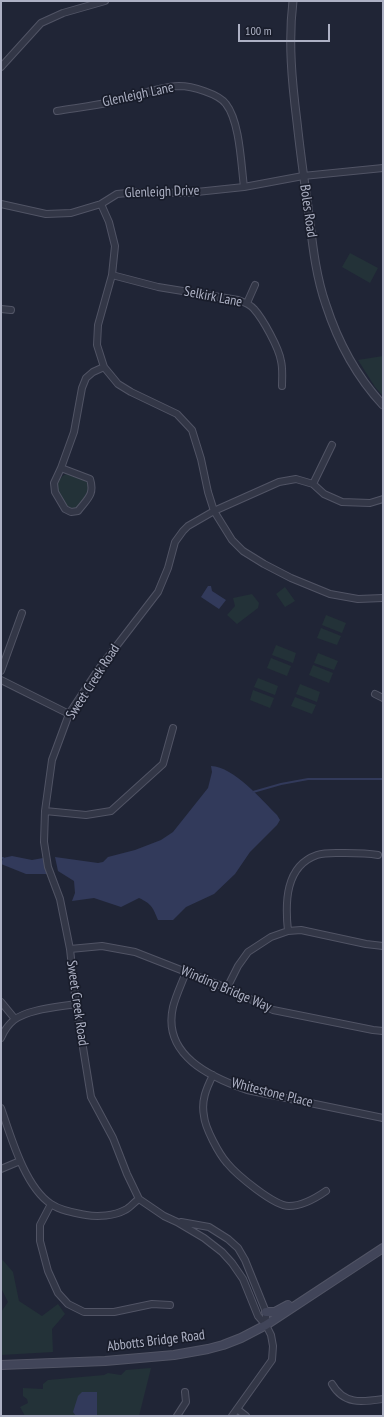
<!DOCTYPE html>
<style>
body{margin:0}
#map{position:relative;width:384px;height:1417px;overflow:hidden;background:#202536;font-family:"PT Sans Narrow",sans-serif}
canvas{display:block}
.frame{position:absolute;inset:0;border:2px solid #adb1c4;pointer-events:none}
.scale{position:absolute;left:238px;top:24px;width:92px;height:18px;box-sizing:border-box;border:2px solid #adb1c4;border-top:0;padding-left:5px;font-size:12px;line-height:14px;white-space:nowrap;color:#adb1c4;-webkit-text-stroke:3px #191d2b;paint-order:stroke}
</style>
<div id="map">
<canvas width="384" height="1417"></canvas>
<div class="frame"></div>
<div class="scale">100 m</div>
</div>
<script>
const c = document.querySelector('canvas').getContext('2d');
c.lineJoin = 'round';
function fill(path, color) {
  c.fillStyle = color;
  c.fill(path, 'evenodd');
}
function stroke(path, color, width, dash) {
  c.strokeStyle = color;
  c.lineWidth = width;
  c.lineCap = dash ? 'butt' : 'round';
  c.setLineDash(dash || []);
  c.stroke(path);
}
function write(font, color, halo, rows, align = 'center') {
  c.font = font + ' "PT Sans Narrow",sans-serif';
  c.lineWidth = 3.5;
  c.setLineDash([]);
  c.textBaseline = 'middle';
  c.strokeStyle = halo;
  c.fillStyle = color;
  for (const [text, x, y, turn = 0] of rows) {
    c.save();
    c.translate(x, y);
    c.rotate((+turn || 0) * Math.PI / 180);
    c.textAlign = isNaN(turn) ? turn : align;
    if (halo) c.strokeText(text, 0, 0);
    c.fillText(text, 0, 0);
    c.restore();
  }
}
fill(new Path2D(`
 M350,253L378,268L370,283L342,267Z
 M383,356V396L375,387L358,360Z
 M66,474L85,480L90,487C88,492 85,496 82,501C80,503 78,506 76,508C65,513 47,483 66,474Z
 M285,587L295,601L285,607L276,594Z
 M252,594L259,603L258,608L237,624L227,615L235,606L233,598Z
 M326,615L346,623L342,633L322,625Z
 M321,628L341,636L337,645L317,638Z
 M276,645L296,653L293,663L272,655Z
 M318,653L338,661L334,670L314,663Z
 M271,658L291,666L287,676L267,668Z
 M313,665L333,673L329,683L309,675Z
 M258,678L278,686L275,695L254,687Z
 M300,684L320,692L317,702L296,694Z
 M253,690L274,698L270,708L250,700Z
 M295,697L316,705L312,714L291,706Z
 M1,1258L13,1272L19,1301L42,1316L58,1304L65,1314L52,1329L53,1352L1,1355V1312L8,1302L1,1288Z
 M151,1368L139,1416H25L20,1407L28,1403L27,1399L23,1396V1388L43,1389V1384L48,1380L104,1375L108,1373L121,1375L126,1370Z`), '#233238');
fill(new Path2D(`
 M208,586H211L212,591L226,600L219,609L201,597Z
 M211,766C234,767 262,800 277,815L280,820L277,825L250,852L235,874L214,894L186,907L173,920H158C153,908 152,904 139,898L121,907L94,898L72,901L75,893L74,881L58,871L55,857L98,863L103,862L108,857L135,850L161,840L173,832L208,788L212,772Z
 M12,856L32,860L43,858L47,874H26L1,864L3,858Z
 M82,1392H97V1416H76L73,1412L78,1396Z`), '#323a5b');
stroke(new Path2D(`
 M253,792L281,784L308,779H383
 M1,858H3`), '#323a5b', 2);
const minor = new Path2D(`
 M1,67L41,23L63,13L105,1
 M57,111C75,108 93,106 111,102C133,97 156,87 179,86C192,86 219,94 226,104C240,122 241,164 244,187
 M1,204L46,214L71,213L101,204L117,194L138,192L187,193L244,187L303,176L383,168
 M101,204L109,222L115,246L112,275L98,325L97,345L104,367L118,384L131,392L177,414L192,430L201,459L208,492L214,511L232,540L243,551L264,564L291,578L330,594L358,599L383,598
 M112,275L158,287L238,300C244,302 250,304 254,309C263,319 279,348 281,361C283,369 282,378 282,386
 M247,303L255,285
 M1,309L11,310
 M61,468L90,479C95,495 87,499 78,511L71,512L65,509L55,492L54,483Z
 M61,468L74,432L82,388L86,378L93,372L104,367
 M313,484L332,445
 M1,671L22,613
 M1,680L69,714
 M375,694L383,698
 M45,811L86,815L111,811L163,764L173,728
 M288,931C285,903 285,866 317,855C326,852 336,853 345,853C356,853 367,853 378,855
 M70,949L102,946L135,952L227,988L273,1010L373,1030L383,1031
 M186,972C182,983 176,995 173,1007C162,1055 210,1077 247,1090L383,1118
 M227,988L238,966L248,952L271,937L288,931L301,930L366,944L383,946
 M1,1002L15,1019
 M1,1038C4,1031 9,1024 14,1020C28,1009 59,1007 76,1004
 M213,1075C206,1089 201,1101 204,1116C205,1128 219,1154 227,1163C237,1175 274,1206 289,1206C302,1206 316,1198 326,1191
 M1,1108C11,1137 25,1187 51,1204C61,1211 75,1213 86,1215C98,1217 114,1216 125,1210C130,1208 134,1202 139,1199
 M1,1169L20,1161
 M51,1204L40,1225V1241L48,1271L58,1293L68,1304L84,1312H114L152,1304L170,1305
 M181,1222L209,1227L228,1239L238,1248L245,1260L266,1312V1325
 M332,1384C344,1405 362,1402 383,1399
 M237,1409L246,1416
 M177,1416L186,1402L185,1392
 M232,1416L272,1360L273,1346L271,1335L266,1325L258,1316L243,1279L232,1263L222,1252L204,1238L177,1222L164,1216L139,1199L127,1174L113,1138L91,1097L76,1004L70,949L60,899L48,867L44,842L45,811L52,760L69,714L98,670L158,592L168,568L175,542L183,531L188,526L214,511L279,482L296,479L313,484L324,494L342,502L370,503L383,499`);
const tertiary = new Path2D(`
 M293,1C288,42 292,82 297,122C300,150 304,179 308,207C312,239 315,274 326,305C338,342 357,377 383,405`);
const secondary = new Path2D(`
 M266,1312H275L288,1305
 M1,1365L105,1361L174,1355L208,1349L223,1345L241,1338L266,1325L383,1248`);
stroke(minor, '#515465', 8);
stroke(tertiary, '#515465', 9);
stroke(secondary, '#515465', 10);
stroke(minor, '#333747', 6);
stroke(tertiary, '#333747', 7);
stroke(secondary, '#414559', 8);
write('14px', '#adb1c4', '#191d2b', [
 ["Glenleigh Lane",138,95,-12],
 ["Glenleigh Drive",162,192,-2],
 ["Boles Road",308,211,82],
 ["Selkirk Lane",213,297,11],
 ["Sweet Creek Road",93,682,-57],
 ["Winding Bridge Way",226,989,23],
 ["Sweet Creek Road",77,1003,82],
 ["Whitestone Place",272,1093,14],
 ["Abbotts Bridge Road",156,1341,-7]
]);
</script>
